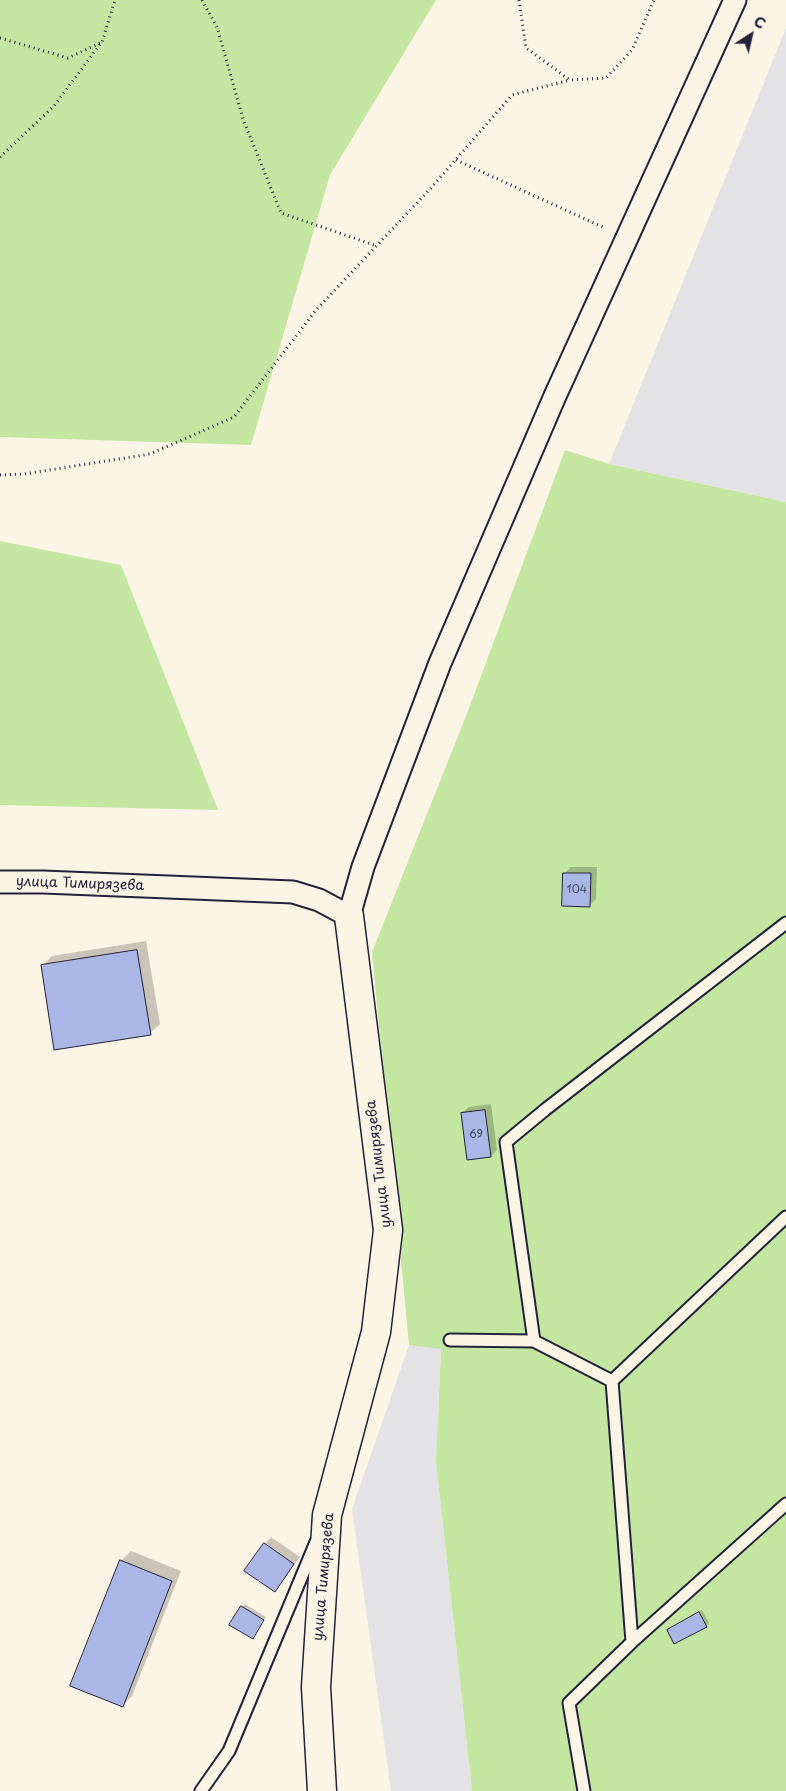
<!DOCTYPE html>
<meta charset="utf-8">
<style>
body{margin:0}
#map{position:relative;width:786px;height:1791px;overflow:hidden;background:#fcf5e5;font-family:"Playpen Sans",sans-serif}
canvas{display:block}
.north{position:absolute;left:726px;top:10px;width:50px;height:50px;-webkit-text-stroke:4px #fcf5e5;paint-order:stroke;rotate:35deg;font-size:14px;font-weight:700;line-height:20px;text-align:center;color:#22223b}
.north::after{content:'';display:block;margin:auto;width:18px;height:22px;background:#22223b;clip-path:polygon(50% 0,100% 100%,50% 72%,0 100%)}
</style>
<div id="map">
<canvas width="786" height="1791"></canvas>
<div class="north">С</div>
</div>
<script>
const c = document.querySelector('canvas').getContext('2d');
c.lineJoin = 'round';
function fill(path, color) {
  c.fillStyle = color;
  c.fill(path, 'evenodd');
}
function stroke(path, color, width, dash) {
  c.strokeStyle = color;
  c.lineWidth = width;
  c.lineCap = dash ? 'butt' : 'round';
  c.setLineDash(dash || []);
  c.stroke(path);
}
function write(font, color, halo, rows, align = 'center') {
  c.font = font + ' "Playpen Sans",sans-serif';
  c.lineWidth = 4;
  c.setLineDash([]);
  c.textBaseline = 'middle';
  c.strokeStyle = halo;
  c.fillStyle = color;
  for (const [text, x, y, turn = 0] of rows) {
    c.save();
    c.translate(x, y);
    c.rotate((+turn || 0) * Math.PI / 180);
    c.textAlign = isNaN(turn) ? turn : align;
    if (halo) c.strokeText(text, 0, 0);
    c.fillText(text, 0, 0);
    c.restore();
  }
}
fill(new Path2D(`
 M786,28V502L609,464Z
 M409,1345L441,1348L436,1461L472,1791H391L352,1509Z`), '#e3e2e5');
fill(new Path2D(`
 M0,0H436L330,175L251,445L0,437Z
 M565,450L609,464L786,502V1791H472L436,1461L441,1349L409,1345L372,952L468,711Z
 M0,541L121,565L218,810L0,805Z`), '#c3e7a1');
fill(new Path2D(`
 M571,867H597L596,899L590,905L564,874Z
 M146,941L160,1024L150,1033L42,966L52,956Z
 M491,1104L497,1150L491,1156L462,1113L469,1107Z
 M271,1537L300,1557L274,1590L265,1544Z
 M131,1551L181,1571L132,1696L122,1706L121,1561Z
 M245,1604L266,1617L253,1638L242,1607Z
 M702,1610L709,1623L706,1626L668,1630Z`), '#0003');
const building = new Path2D(`
 M563,873H591L590,907L562,906Z
 M137,950L151,1035L54,1050L41,965Z
 M485,1110L491,1157L467,1160L461,1113Z
 M264,1543L294,1564L275,1592L244,1571Z
 M120,1560L172,1581L123,1707L70,1686Z
 M241,1606L264,1620L253,1639L229,1625Z
 M699,1612L707,1627L674,1644L667,1630Z`);
fill(building, '#aab6e6');
stroke(building, '#22223b', 1);
const service = new Path2D(`
 M450,1340L534,1341
 M612,1381L534,1341L506,1142L546,1109L786,923
 M632,1642L612,1381L786,1217
 M201,1791L229,1751L316,1542
 M584,1791L569,1703L632,1642L786,1504`);
const minor = new Path2D(`
 M0,882H43L293,892L319,900L349,916L363,867L440,663L555,396L735,0`);
const tertiary = new Path2D(`
 M322,1791L316,1687L327,1515L376,1332L388,1230L349,916`);
stroke(service, '#22223b', 15);
stroke(minor, '#22223b', 25);
stroke(tertiary, '#22223b', 31);
stroke(new Path2D(`
 M202,0L217,27L243,119L281,213L377,246
 M519,0L526,48L570,80L606,78L632,50L654,0
 M0,38L68,58L102,42
 M0,157L54,106L102,42L115,0
 M456,160L605,228
 M0,475L24,474L150,454L234,417L316,310L431,188L512,95L570,80`), '#22223b', 3, [1, 4]);
stroke(service, '#fcf5e5', 11);
stroke(minor, '#fcf5e5', 21);
stroke(tertiary, '#fcf5e5', 28);
write('11px', '#444766', null, [
 ["104",577,890],
 ["69",476,1135]
]);
write('14px', '#22223b', '#fcf5e5', [
 ["улица Тимирязева",80,884,2],
 ["улица Тимирязева",379,1164,-97],
 ["улица Тимирязева",324,1577,-85]
]);
</script>
